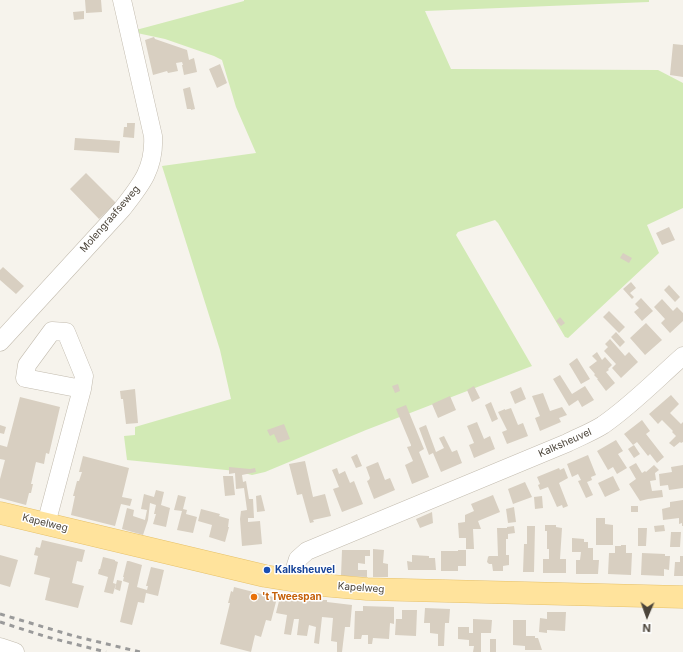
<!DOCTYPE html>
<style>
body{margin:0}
#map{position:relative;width:683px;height:652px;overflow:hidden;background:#f6f3ec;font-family:Inter,sans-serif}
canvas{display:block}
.north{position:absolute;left:627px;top:596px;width:40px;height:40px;-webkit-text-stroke:3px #fff;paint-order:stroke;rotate:182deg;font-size:11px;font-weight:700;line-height:16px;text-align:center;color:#4b4439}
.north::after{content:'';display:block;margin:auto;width:14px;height:18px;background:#4b4439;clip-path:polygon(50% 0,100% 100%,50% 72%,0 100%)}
</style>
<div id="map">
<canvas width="683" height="652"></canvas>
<div class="north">N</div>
</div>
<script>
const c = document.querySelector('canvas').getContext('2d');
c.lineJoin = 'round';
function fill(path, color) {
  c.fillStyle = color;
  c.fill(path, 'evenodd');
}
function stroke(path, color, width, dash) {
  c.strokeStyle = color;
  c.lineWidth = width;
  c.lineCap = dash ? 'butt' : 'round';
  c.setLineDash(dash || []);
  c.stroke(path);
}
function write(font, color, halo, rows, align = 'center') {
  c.font = font + ' Inter,sans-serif';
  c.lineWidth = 3;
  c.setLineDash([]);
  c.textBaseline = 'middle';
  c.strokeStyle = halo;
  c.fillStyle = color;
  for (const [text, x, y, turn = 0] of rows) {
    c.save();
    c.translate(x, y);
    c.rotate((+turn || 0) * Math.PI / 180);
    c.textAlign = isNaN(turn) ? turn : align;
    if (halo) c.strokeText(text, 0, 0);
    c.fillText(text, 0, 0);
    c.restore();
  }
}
fill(new Path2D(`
 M244,0H649V2L425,11L451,69L658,70L683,83V208L647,225L659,253L568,338L565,337L498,223L495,220L458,232L456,235L532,366L366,430L265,472L252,475L236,471L127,460L124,436L135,435V427L231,399L220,350L162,166L256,153L236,107L222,60L214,56L165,39L137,33L136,30L244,1Z`), '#d2eab5');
fill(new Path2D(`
 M85,0H101L102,12L86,13Z
 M84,11V19L74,20L73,12Z
 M154,37L155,39L187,50L189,60L194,58L197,72L184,75L182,65H183L182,62L176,63L178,71L168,73L167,71L153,75L145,40Z
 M673,44L683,45V77L670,75Z
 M220,64L227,83L217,88L209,69Z
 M190,87L195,109L191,110V109H187L183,89Z
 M127,123H135L134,138L123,137L124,127H127Z
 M75,138L120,141L119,153L74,150Z
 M86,173L116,203L99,219L70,189Z
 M669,227L675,240L662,245L656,233Z
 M623,253L632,258L629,263L620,258Z
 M3,267L24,286L16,294L0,280V270Z
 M631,282L636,288L630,293L634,297L632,299L623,289Z
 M669,285L680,297L675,302L664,290Z
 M641,298L653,311L642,321L634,312L639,308L635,304Z
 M662,299L673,311L677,307L683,313V321L670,333L661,323L665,319L654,307Z
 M609,311L625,327L619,333L603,317Z
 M560,317L565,323L561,326L556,321Z
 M646,323L662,340L645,355L630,338Z
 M616,332L625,342L620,347L611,337Z
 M610,339L625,356L629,352L638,362L621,378L612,368L616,364L604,351L608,347L605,344Z
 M597,352L602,360L605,357L612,365L608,369L609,370L606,372L615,383L606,391L597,379H598L594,375L595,374L589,367L597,361L592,356Z
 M577,358L590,379L581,384L569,364Z
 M560,375L572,394L585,386L594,400L582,407L578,400L569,406L553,379Z
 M398,384L400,391L395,393L392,386Z
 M474,386L480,398L472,402L467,390Z
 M521,387L526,399L515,404L510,392Z
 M135,389L138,423L126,424L123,399H121L120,391Z
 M543,393L550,411L562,407L567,415L559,418L561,422L540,431L535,418L540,416L532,396Z
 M671,395L679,404L670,413L681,424L683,422V442L681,443L680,442L674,447L669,443L676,436L672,432L673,431L662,420L658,424L649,414Z
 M450,396L456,410L438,418L432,404Z
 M20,397L60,407L49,454L46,453L44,464L36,462L31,484H33L31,493H29L26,505L0,498V479L5,460L0,459V445L7,447Z
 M491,402L498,419L492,422L485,405Z
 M406,405L424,449L419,452L429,477L412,484L405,465L413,461L407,447L411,446V445L396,409Z
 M511,408L518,425L523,423L528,436L507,444L502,432L507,430L498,412L505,409V410Z
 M642,420L650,431L646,434L664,457L657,463L650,454L648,456L637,442L633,445L624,434Z
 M477,422L484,439L490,436L495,449L474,458L469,445L474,443L467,426Z
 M284,424L290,439L278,443L274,434L270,436L267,430Z
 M0,425L6,427L4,434L0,433Z
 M426,425L436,452L444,448L439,438L444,436L452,452L457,450L462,463L441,472L433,453L429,455L419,428Z
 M616,440L623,451L618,454L627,468L617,474L613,467L608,470L597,451Z
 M634,445L640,454L634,458L628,449Z
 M357,454L362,466L356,468L351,457Z
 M588,455L596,475L591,477L592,480L587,482L593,495L586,498L578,481L581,480L578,474L572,477L567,464Z
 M83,456L129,468L122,497L132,499L130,506L121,504L115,526L71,515L75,496H73L77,481H79L82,472H79Z
 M305,461L313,497L325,494L331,516L313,520L314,522L310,523L302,494L297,495L289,464Z
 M378,462L385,480L390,478L395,490L374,499L367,481L369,480L370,478L366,467Z
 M636,463L642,473L645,471L646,472L654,465L659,470L655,473L656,480L650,481L652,491L662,490L663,497L648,499L640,501L629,484L636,479L629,467Z
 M683,465V488L669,490L668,485L660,486L659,474L672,472L671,467Z
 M229,467L250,469L255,468L256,472L242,475L243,482L246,481L249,499H253L254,518H248V522L260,521L262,544L242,546L240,519L241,511L247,510L244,488L236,489L235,473L229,474Z
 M337,468L339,474L345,471L350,483L354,481L363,504L342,512L333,489L339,487L332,470Z
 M559,468L560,470L564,468L568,478L559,483L568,506L563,508L562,505L557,507L548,487L540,490L538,485L540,484L537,477Z
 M223,476H233L235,495L225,496Z
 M613,476L620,490L605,497L598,483Z
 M525,482L532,497L513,504L508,489Z
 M156,490L164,492L161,505L170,508L166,527L153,524L156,514H154L156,505L150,503L148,520L143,535L122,529L127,508L134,510L133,516L145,520L147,510L141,509L144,494L154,497Z
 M178,495L186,497L183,509L187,510L186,514L197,517L193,533L177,530L182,511L174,510Z
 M261,495L265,511L257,512L256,496Z
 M493,495L500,512L478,521L481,529H473L474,549H466V538H459L458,523L465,522V515L474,511L471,504Z
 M542,496L543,508L535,509L534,497Z
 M683,500V526H682V523L679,524V518L663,520L662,509L670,507V502Z
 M631,506H638V512H631Z
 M514,507L516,522L508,523L506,509Z
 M201,509L220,514L219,516L229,519L228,527H229L225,542L209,537L212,525L198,521Z
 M432,512L433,523L420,528L416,519Z
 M596,518H605V524L613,525V545H596Z
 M545,525H556V527L562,528L560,559H566V573H543V559H549V549H547V531H545Z
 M664,525L665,531L655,532L654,526Z
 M514,526L515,533L508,534V539H506V555H509V565L503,566V571H493L492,564H489L487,562L488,557L489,556H498L497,528H507V527Z
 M527,526H535L534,572H523L524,544H527Z
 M638,528H647L646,546H638Z
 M671,532H681L680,547H670Z
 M572,538L584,539V542H588V548H593V560H599L598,574H576V560H580L581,552H572Z
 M42,540L85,550L82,562L77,561L72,583L84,586L78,608L45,600L50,578L34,574L38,556L34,555L36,547L40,548Z
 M621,545H626V553H632L631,575L608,574L609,553H615V546H621Z
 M373,549L384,550L383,563L388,564V577H373Z
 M342,550H370V556H365V564L358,563V570H367V577L341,576Z
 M458,550H466V566H458V571H441V551H458Z
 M642,553L665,554V556H670L669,570L664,569V576L641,575Z
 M0,555L18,560L10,587L0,584Z
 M412,555L429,556V558H435L436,570H408L407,561L412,562Z
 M680,556H683V576H674L675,562H680Z
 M103,557L115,560V561L118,562L113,583L116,584L113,594L104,592L108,577L98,574L99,569H100Z
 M127,561H129L142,565L137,587L147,590L148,586H146L151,567L164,570L158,596L146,593L144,603L138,602L132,625L120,622L129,583L123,581L124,577H123Z
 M117,580L122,581L120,591L115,589Z
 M234,587L277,598L271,621L266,620L261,637L255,635L251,652L220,644L230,603H228L231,591L233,592Z
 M280,597L322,601L323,600H327V602L352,605L350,627H345L342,652H337V642L331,641L333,618L322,617L319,644L314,643L316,627L309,625L307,636L297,635L299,619H294L291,635L284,634L287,615L276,613Z
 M363,606L394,607V624L390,623L389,639L373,638L372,644H368V635H362L361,639H354L355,611H363Z
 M425,608L450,609L449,623H445L444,646H438V634L430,633V623H424Z
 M402,610H417L416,636L395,635L396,619H402Z
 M547,612H566L565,631L547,630V633L539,632L540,618L547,619Z
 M473,619L492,620L491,633H481V652H473L474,646H469V640L458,639V627H469V633H473Z
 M513,620H526V636H535V638H538L542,650H525V646L513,645Z
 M490,639H496V652H490Z`), '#d8cfc1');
const minor = new Path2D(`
 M0,342L122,209C141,185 155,168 153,136L122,0
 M46,524L82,389L25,378L27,365L52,331L66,332L84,376L82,389
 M291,581L298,559L307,551L567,443C579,437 592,432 603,425C632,405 657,379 683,356
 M0,647L15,652`);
const major = new Path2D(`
 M0,513L265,576L321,585L367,589L683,597`);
stroke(minor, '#c2bbae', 19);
stroke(major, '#e6c16a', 23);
stroke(minor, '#fff', 18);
stroke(major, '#ffe39c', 22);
stroke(new Path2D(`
 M0,614L74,636L140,652
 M0,622L47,637L106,652`), '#9a9a9a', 3, [5, 5]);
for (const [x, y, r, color] of [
 [267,570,4,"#1a4fb4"],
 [254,597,4,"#e8710a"]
]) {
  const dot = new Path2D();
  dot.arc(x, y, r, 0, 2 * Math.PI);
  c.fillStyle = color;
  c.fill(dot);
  stroke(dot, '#fff', 1.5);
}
write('10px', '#4b4439', '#fff', [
 ["Molengraafseweg",110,219,-49],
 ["Kalksheuvel",565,443,-24],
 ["Kapelweg",45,523,14],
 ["Kapelweg",361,588,4]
]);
write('bold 10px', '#164399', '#fff', [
 ["Kalksheuvel",275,570]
], 'left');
write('bold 10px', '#c56008', '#fff', [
 ["'t Tweespan",262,597]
], 'left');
</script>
